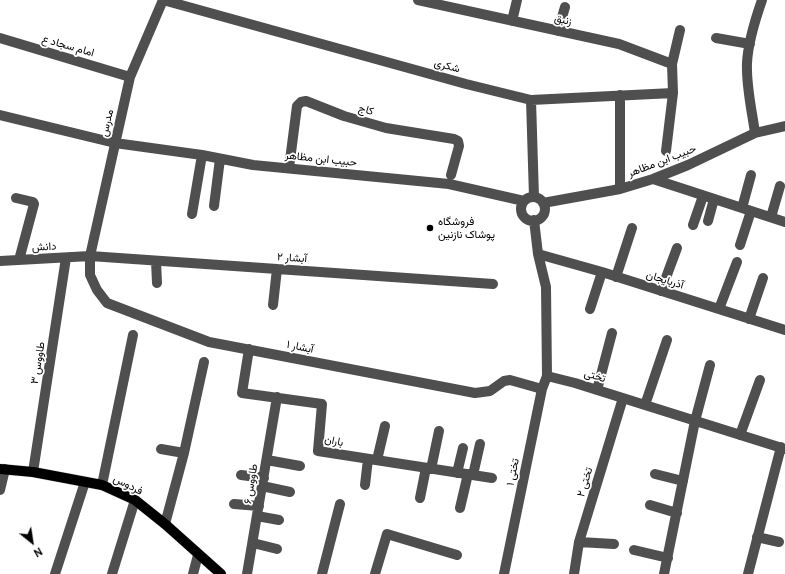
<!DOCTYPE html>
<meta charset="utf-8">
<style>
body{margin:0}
#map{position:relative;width:785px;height:574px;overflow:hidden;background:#fff;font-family:Cabin,sans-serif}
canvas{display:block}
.north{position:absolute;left:12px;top:522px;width:40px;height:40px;-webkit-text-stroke:3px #fff;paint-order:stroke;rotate:150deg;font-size:11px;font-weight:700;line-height:16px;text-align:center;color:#000}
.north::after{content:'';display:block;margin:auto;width:14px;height:18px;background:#000;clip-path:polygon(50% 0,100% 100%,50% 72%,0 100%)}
</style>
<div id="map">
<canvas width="785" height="574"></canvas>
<div class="north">N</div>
</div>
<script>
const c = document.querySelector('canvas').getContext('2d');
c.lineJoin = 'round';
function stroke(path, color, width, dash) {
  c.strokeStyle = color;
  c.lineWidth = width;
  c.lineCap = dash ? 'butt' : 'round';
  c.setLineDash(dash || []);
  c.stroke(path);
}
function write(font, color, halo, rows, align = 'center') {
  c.font = font + ' Cabin,Vazirmatn,sans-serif';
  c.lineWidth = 3.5;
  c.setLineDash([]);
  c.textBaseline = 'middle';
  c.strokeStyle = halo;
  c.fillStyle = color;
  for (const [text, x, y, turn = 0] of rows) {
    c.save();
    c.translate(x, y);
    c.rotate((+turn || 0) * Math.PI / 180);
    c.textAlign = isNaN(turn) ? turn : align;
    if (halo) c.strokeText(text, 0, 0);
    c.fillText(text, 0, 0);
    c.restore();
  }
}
const major = new Path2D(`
 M0,469L33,472L102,485L135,500L165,524L221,574`);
stroke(major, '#dbdbdb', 11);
stroke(new Path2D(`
 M163,0L130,77L90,256V275L97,290L107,303L209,342L475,393L490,391L504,381L510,380L542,389
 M163,0L466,84L531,100L673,93L666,151
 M418,0L619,44L672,64L673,93
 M512,21L517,0
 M558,31L565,7
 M0,38L130,77
 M716,38L750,44
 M672,64L680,30
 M531,100L534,197
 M0,115L115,143L202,155L253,165L449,184L524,201
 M755,133C752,111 746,86 747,63C748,42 755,20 762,0
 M289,168L297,106L301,102L306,101L344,116L386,128L454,139L458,141L459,146L451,175
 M653,179L785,222
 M620,189V95
 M521 209a12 12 0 1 1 24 0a12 12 0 1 1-24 0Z
 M16,198L33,202L34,204L19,260
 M543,203L620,189L653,179L688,165L755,133L785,126
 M214,206L220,159
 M742,208L751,175
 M192,214L202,155
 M771,217L780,186
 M708,221L714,199
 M693,225L703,196
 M740,245L751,211
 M538,254L602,272L785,330
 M0,261L90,256L493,284
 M156,261L157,283
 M616,277L632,228
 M661,291L677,248
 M273,305L277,269
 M590,309L602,272
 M719,309L737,262
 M749,319L763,278
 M249,349L242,393L322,404L318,451L492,478
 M547,376L575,383L785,449
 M597,390L612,333
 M645,405L667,340
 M740,435L760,380
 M161,449L184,453
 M267,460L300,466
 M377,460L385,426
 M431,469L439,431
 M33,472L66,258
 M457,473L463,448
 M655,474L683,481
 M241,475L264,478
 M473,475L480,444
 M102,485L133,335
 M365,485L368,459
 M262,486L290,492
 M0,490L5,469
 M420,498L426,468
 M234,504L259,506
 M650,505L677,513
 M460,508L468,474
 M257,516L279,520
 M165,524L184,453L204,362
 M757,537L779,542
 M579,542L614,544
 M253,543L277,549
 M634,550L668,558
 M55,574L85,482
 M112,574L135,500
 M193,574L198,555
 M247,574L277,397
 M322,574L340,504
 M375,574L387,534L457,555
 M504,574L542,389L547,376L546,287L538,254L534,220
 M574,574L579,542L623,398
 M664,574L695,421L710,365
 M748,574L781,447`), '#4f4f4f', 10);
stroke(major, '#000', 10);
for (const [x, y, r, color] of [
 [430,228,4,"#000"]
]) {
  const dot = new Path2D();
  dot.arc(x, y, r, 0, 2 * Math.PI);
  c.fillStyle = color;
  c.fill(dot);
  stroke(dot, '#fff', 1.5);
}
write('11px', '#000', '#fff', [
 ["زنبق",563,20,12],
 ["امام سجاد ع",68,46,16],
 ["شکری",447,66,15],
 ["کاج",366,110,16],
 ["مدرس",107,123,-77],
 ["حبیب ابن مظاهر",321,159,6],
 ["حبیب ابن مظاهر",662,161,-21],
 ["دانش",44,247,-3],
 ["آبشار ۲",292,258,4],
 ["آذربایجان",665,280,17],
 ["آبشار ۱",300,347,11],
 ["طاووس ۳",38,363,-81],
 ["تختی",595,376,17],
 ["باران",334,441,11],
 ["تختی ۱",513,472,-79],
 ["تختی ۲",585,482,-73],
 ["طاووس ۶",251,484,-81],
 ["فردوس",128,485,27]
]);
write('11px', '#000', '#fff', [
 ["فروشگاه",438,222],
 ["پوشاک نازنین",438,235]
], 'left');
</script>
